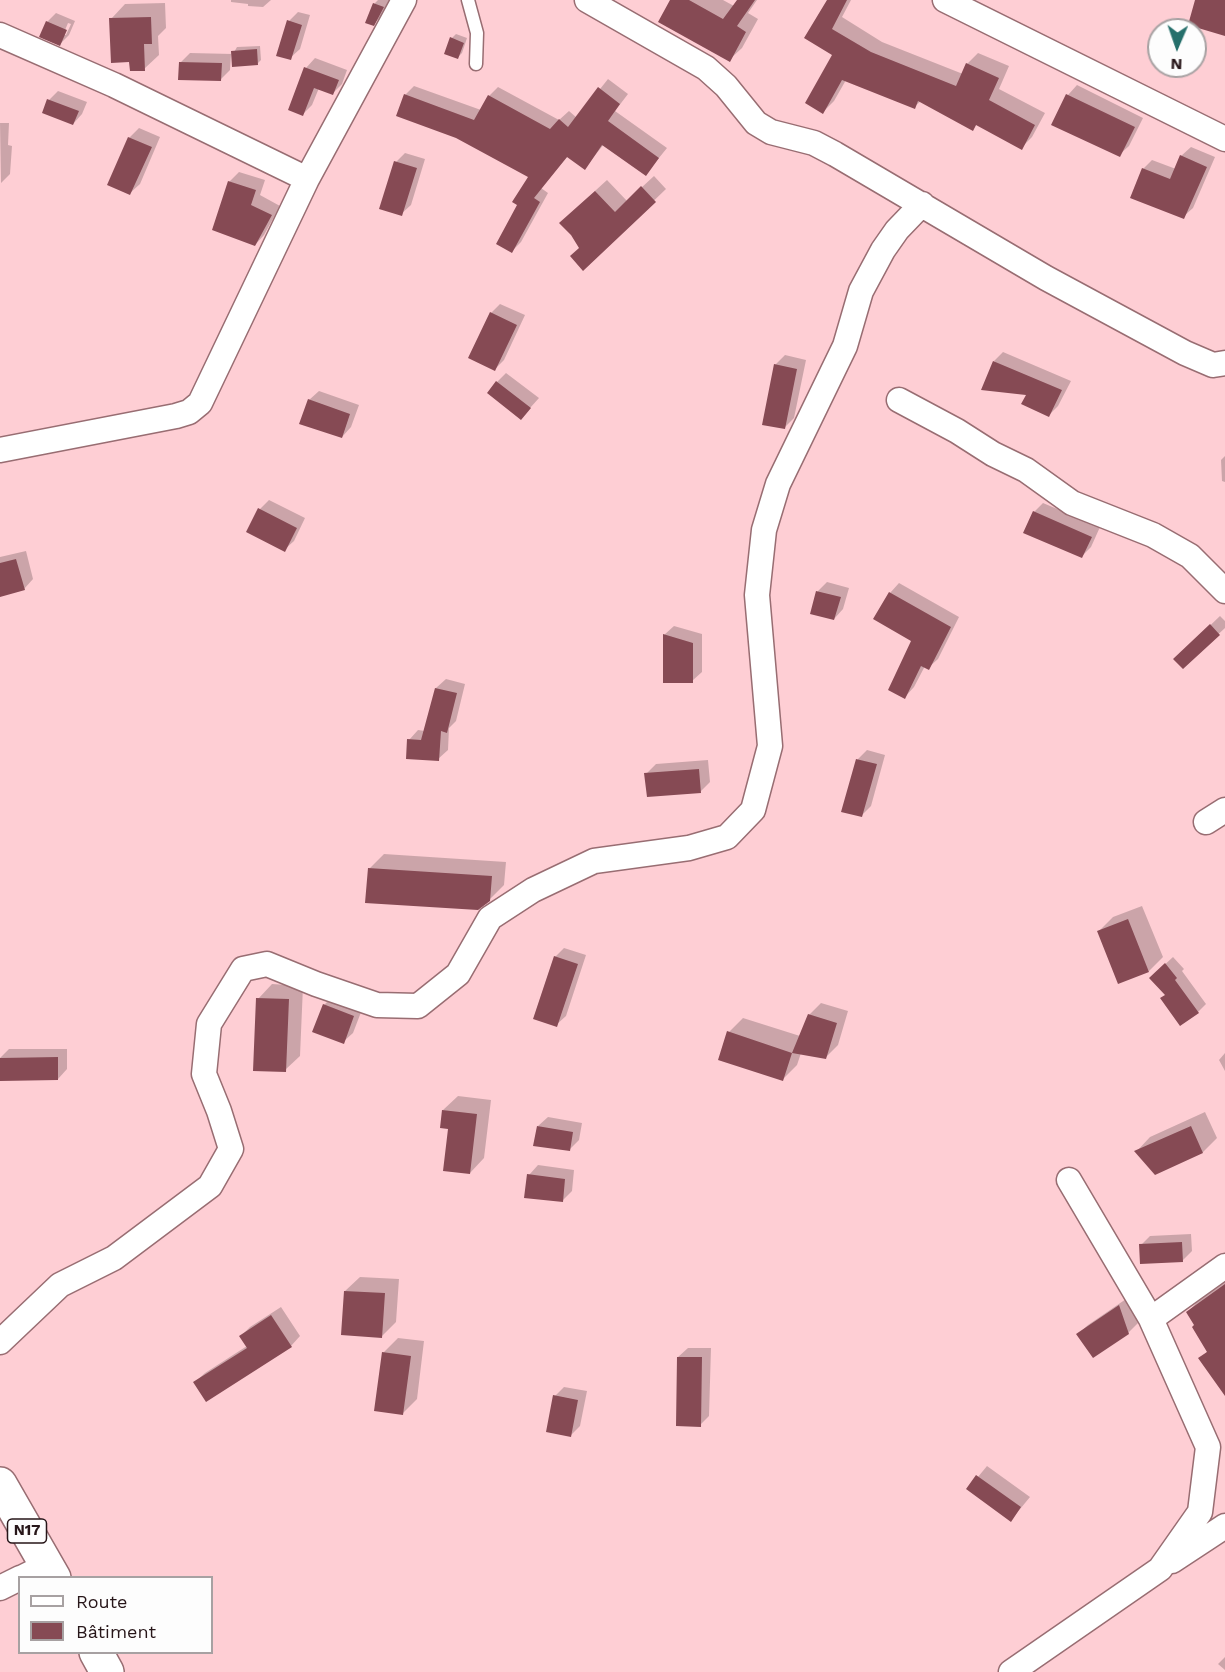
<!DOCTYPE html>
<meta charset="utf-8">
<style>
body{margin:0}
#map{position:relative;width:1225px;height:1672px;overflow:hidden;background:#feced4;font-family:"Work Sans",sans-serif}
canvas{display:block}
.legend{position:absolute;left:18px;top:1576px;width:195px;height:78px;box-sizing:border-box;background:#fdfdfd;border:2px solid #a7a1a2;margin:0;padding:8px 10px;list-style:none;font-size:18px;color:#271619}
.legend li{display:flex;align-items:center;gap:12px;height:30px}
.legend b{width:30px;border:2px solid #a7a1a2}
.north{position:absolute;left:1147px;top:18px;width:60px;height:60px;box-sizing:border-box;background:#fdfdfd;border:2px solid #a7a1a2;border-radius:50%;rotate:182deg;font-size:16px;font-weight:700;line-height:24px;text-align:center;color:#271619}
.north::after{content:'';display:block;margin:auto;width:21px;height:27px;background:#26706c;clip-path:polygon(50% 0,100% 100%,50% 72%,0 100%)}
</style>
<div id="map">
<canvas width="1225" height="1672"></canvas>
<ul class="legend">
<li><b style="height:8px;background:#fff"></b>Route</li>
<li><b style="height:16px;background:#864a54"></b>Bâtiment</li>
</ul>
<div class="north">N</div>
</div>
<script>
const c = document.querySelector('canvas').getContext('2d');
c.lineJoin = 'round';
function fill(path, color) {
  c.fillStyle = color;
  c.fill(path, 'evenodd');
}
function stroke(path, color, width, dash) {
  c.strokeStyle = color;
  c.lineWidth = width;
  c.lineCap = dash ? 'butt' : 'round';
  c.setLineDash(dash || []);
  c.stroke(path);
}
function write(font, color, halo, rows, align = 'center') {
  c.font = font + ' "Work Sans",sans-serif';
  c.lineWidth = 6;
  c.setLineDash([]);
  c.textBaseline = 'middle';
  c.strokeStyle = halo;
  c.fillStyle = color;
  for (const [text, x, y, turn = 0] of rows) {
    c.save();
    c.translate(x, y);
    c.rotate((+turn || 0) * Math.PI / 180);
    c.textAlign = isNaN(turn) ? turn : align;
    if (halo) c.strokeText(text, 0, 0);
    c.fillText(text, 0, 0);
    c.restore();
  }
}
fill(new Path2D(`
 M231,0H271L263,7L248,6V4L231,2Z
 M378,0H391L383,15L373,24L367,22L375,3Z
 M672,0H723L734,6L738,0H757L748,13L758,19L742,48L729,60Z
 M829,0H851L842,17L882,42L963,74L967,64L978,53L1009,66L999,89L1045,113L1032,137L1021,148L977,124L973,129L921,101L914,107L846,80L834,101L823,112L834,55Z
 M165,3L166,28L158,36L159,55L144,69L131,61L111,19L125,4Z
 M298,12L310,15L300,49L290,58L289,21Z
 M56,13L75,21L69,35L60,44L47,22ZM68,23L71,24L66,35H63Z
 M456,34L467,38L462,53L458,57L452,38Z
 M260,46L261,60L257,64L231,54L230,70L221,79L180,63L190,53L233,54L237,47Z
 M315,58L347,70L342,84L333,93L319,88L312,105L303,114L290,109L306,68Z
 M608,79L628,94L615,111L667,148L646,174L604,144L585,168L568,156L541,188L548,193L521,242L512,251L519,204L530,176L405,95L414,86L481,110L489,96L498,87L559,120L569,111L577,118Z
 M1077,85L1143,118L1129,146L1119,155L1053,124L1068,95Z
 M58,91L87,102L82,114L73,124L49,100Z
 M0,123H9L8,145L12,146L10,174L1,183Z
 M139,128L160,137L140,184L130,193L129,138Z
 M1191,147L1215,157L1193,208L1183,217L1143,169L1152,160L1176,169L1181,156Z
 M405,153L425,159L411,205L401,214L396,162Z
 M239,172L265,180L260,195L280,206L264,235L255,245L229,182Z
 M654,176L666,189L583,269L573,211L607,180L627,201Z
 M500,304L525,315L504,360L495,369L491,313Z
 M1003,352L1071,381L1058,406L1049,415L994,361Z
 M785,355L806,360L794,418L784,428L775,365Z
 M506,373L539,398L521,418L497,382Z
 M319,391L359,405L351,427L342,437L309,400Z
 M1225,456V482L1222,481L1221,460Z
 M269,500L305,518L294,541L284,550L260,509Z
 M1043,503L1100,527L1091,547L1082,556L1034,512Z
 M26,551L33,579L24,589L0,595V557Z
 M827,582L849,588L843,609L834,619L812,613L818,591Z
 M899,583L959,617L938,659L928,668L925,666L914,687L905,697L913,640L890,593Z
 M1220,616L1225,621V628L1183,667L1175,659Z
 M674,626L702,634V672L692,681L664,635Z
 M446,679L465,684L456,721L449,728L448,750L438,759L409,740L418,730L425,731L436,688Z
 M867,750L885,755L871,806L861,816L843,811L858,759Z
 M708,760L710,782L700,792L646,774L656,764Z
 M384,854L506,862L504,885L489,900L369,869Z
 M1142,906L1163,957L1149,971L1099,931L1113,917Z
 M564,948L586,955L566,1016L556,1025L555,957Z
 M1173,957L1184,969L1182,971L1206,1004L1198,1012L1166,994L1159,970Z
 M272,984L303,986L300,1056L285,1070L258,999Z
 M333,996L363,1007L353,1033L343,1042L324,1005Z
 M821,1003L848,1011L838,1045L825,1058L801,1053L797,1065L782,1080L729,1032L743,1018L800,1036L809,1015Z
 M9,1049H67V1069L58,1079L0,1080V1058Z
 M1225,1053V1071L1219,1060Z
 M458,1096L491,1100L484,1158L470,1173L443,1110Z
 M1205,1112L1217,1138L1203,1152L1155,1174L1136,1152L1150,1137Z
 M548,1117L582,1123L579,1140L569,1150L538,1126Z
 M538,1165L574,1170L572,1191L562,1201L529,1175Z
 M1191,1234L1192,1251L1182,1261L1141,1245L1150,1236Z
 M360,1277L399,1279L396,1322L381,1337L345,1291Z
 M1225,1282V1393L1200,1358L1208,1351L1188,1312L1197,1302Z
 M1129,1297L1138,1323L1128,1333L1078,1334L1088,1325Z
 M281,1307L300,1336L291,1346L195,1382L205,1373L247,1346L241,1336L250,1327Z
 M398,1338L424,1341L417,1399L403,1413L383,1353Z
 M688,1348H711L709,1416L700,1425L678,1357Z
 M564,1387L587,1391L580,1426L571,1435L555,1396Z
 M987,1466L1030,1497L1011,1520L968,1489Z
 M1225,1657V1670L1218,1664Z`), '#0003');
fill(new Path2D(`
 M670,0H689L723,19L737,0H755L737,26L746,32L730,62L658,22Z
 M827,0H847L832,29L871,52L956,86L966,63L999,78L989,100L1035,125L1022,150L976,125L973,131L918,101L915,109L842,80L823,114L805,103L832,55L804,38Z
 M1195,0H1225V36L1188,25Z
 M373,3L384,7L374,26L365,23Z
 M151,17L152,44H144L145,71H130L129,62L111,63L109,18Z
 M287,20L302,25L291,60L276,56Z
 M46,21L67,30L60,46L39,37Z
 M450,37L464,43L458,59L444,54Z
 M257,49L258,65L232,67L231,51Z
 M179,62L222,63L221,81L178,80Z
 M304,67L339,80L333,95L314,88L303,116L288,110Z
 M598,87L620,104L608,121L659,158L646,176L602,145L585,170L567,157L534,198L540,202L512,253L496,244L517,205L512,202L528,177L456,138L396,116L404,94L474,120L488,95L550,129L559,119L568,127Z
 M1066,94L1135,127L1120,157L1051,125Z
 M47,99L79,111L73,125L42,113Z
 M128,137L152,147L130,195L107,185Z
 M1180,155L1207,167L1184,219L1130,198L1142,168L1170,179Z
 M394,161L417,168L402,216L379,209Z
 M228,181L256,190L251,205L272,215L255,246L212,230Z
 M641,186L656,202L583,271L570,256L579,248L571,235L559,223L595,191L615,212Z
 M490,312L517,325L495,371L468,358Z
 M993,361L1062,390L1049,417L1021,404L1026,395L981,390Z
 M774,364L797,369L785,429L762,425Z
 M496,381L531,408L521,420L487,393Z
 M308,399L350,414L342,438L299,424Z
 M258,508L297,528L285,552L246,532Z
 M1033,511L1092,537L1082,558L1023,533Z
 M16,559L25,590L0,597V563Z
 M816,591L841,597L834,620L810,614Z
 M889,592L951,627L929,670L921,666L905,699L888,690L911,641L873,619Z
 M1210,624L1220,635L1183,669L1173,659Z
 M663,634L693,643V683H663Z
 M435,688L457,693L447,733L441,731L439,761L406,759L407,739L421,740Z
 M856,759L877,764L862,817L841,812Z
 M699,769L701,793L647,797L644,773Z
 M368,868L492,876L490,901L478,910L365,903Z
 M1128,919L1149,972L1118,984L1097,931Z
 M554,956L578,964L557,1027L533,1019Z
 M1165,963L1177,978L1175,980L1199,1013L1180,1026L1160,998L1165,995L1149,978Z
 M256,998L289,999L286,1072L253,1071Z
 M323,1004L354,1016L344,1044L312,1032Z
 M808,1014L837,1023L826,1059L792,1053Z
 M727,1031L792,1053L783,1081L718,1060Z
 M58,1057V1080L0,1081V1058Z
 M442,1110L477,1114L470,1174L443,1171L448,1129L440,1128Z
 M537,1126L573,1132L570,1151L533,1146Z
 M1191,1126L1203,1153L1155,1175L1134,1151Z
 M527,1174L565,1179L563,1202L524,1198Z
 M1182,1242L1183,1262L1140,1264L1139,1244Z
 M1225,1284V1396L1198,1358L1207,1352L1192,1327L1194,1325L1186,1312Z
 M344,1291L385,1293L382,1338L341,1335Z
 M1119,1305L1129,1334L1093,1358L1076,1334Z
 M271,1315L292,1347L206,1402L193,1382L247,1348L239,1336Z
 M382,1352L411,1356L403,1415L374,1411Z
 M677,1357H702L701,1427L676,1426Z
 M553,1395L578,1400L571,1437L546,1432Z
 M976,1475L1021,1507L1011,1522L966,1489Z`), '#864a54');
const service = new Path2D(`
 M468,0L477,33L476,64`);
const minor = new Path2D(`
 M587,0L706,68L726,86L756,123L771,132L814,143L835,154L1046,278L1185,353L1213,365L1225,363
 M945,0L1225,139
 M0,35L114,85L307,179
 M899,400L957,431L993,454L1026,470L1072,503L1153,535L1190,556L1225,591
 M0,450L176,416L189,412L200,403L307,179L404,0
 M1206,822L1225,810
 M1151,1319L1225,1266
 M0,1342L60,1285L114,1258L210,1186L231,1149L219,1111L204,1074L209,1024L243,969L267,964L316,984L377,1005L418,1006L458,974L490,918L533,890L594,861L689,848L727,837L753,810L770,746L757,595L764,530L778,484L845,346L861,291L883,250L897,230L922,204
 M1172,1561L1225,1526
 M21,1578L47,1565
 M0,1588L20,1578
 M1011,1672L1160,1569L1200,1512L1208,1447L1151,1319L1069,1180`);
const primary = new Path2D(`
 M0,1484L54,1578
 M96,1652L107,1672`);
stroke(service, '#986d72', 15);
stroke(minor, '#986d72', 27);
stroke(primary, '#986d72', 36);
stroke(service, '#fff', 12);
stroke(minor, '#fff', 24);
stroke(primary, '#fff', 33);
for (const [x, y, w] of [
 [27,1531,39]
]) {
  const box = new Path2D();
  box.roundRect(x - w / 2, y - 12, w, 24, 4.5);
  c.fillStyle = '#fdfdfd';
  c.fill(box);
  stroke(box, '#271619', 1.5);
}
write('bold 15px', '#271619', null, [
 ["N17",27,1531]
]);
</script>
